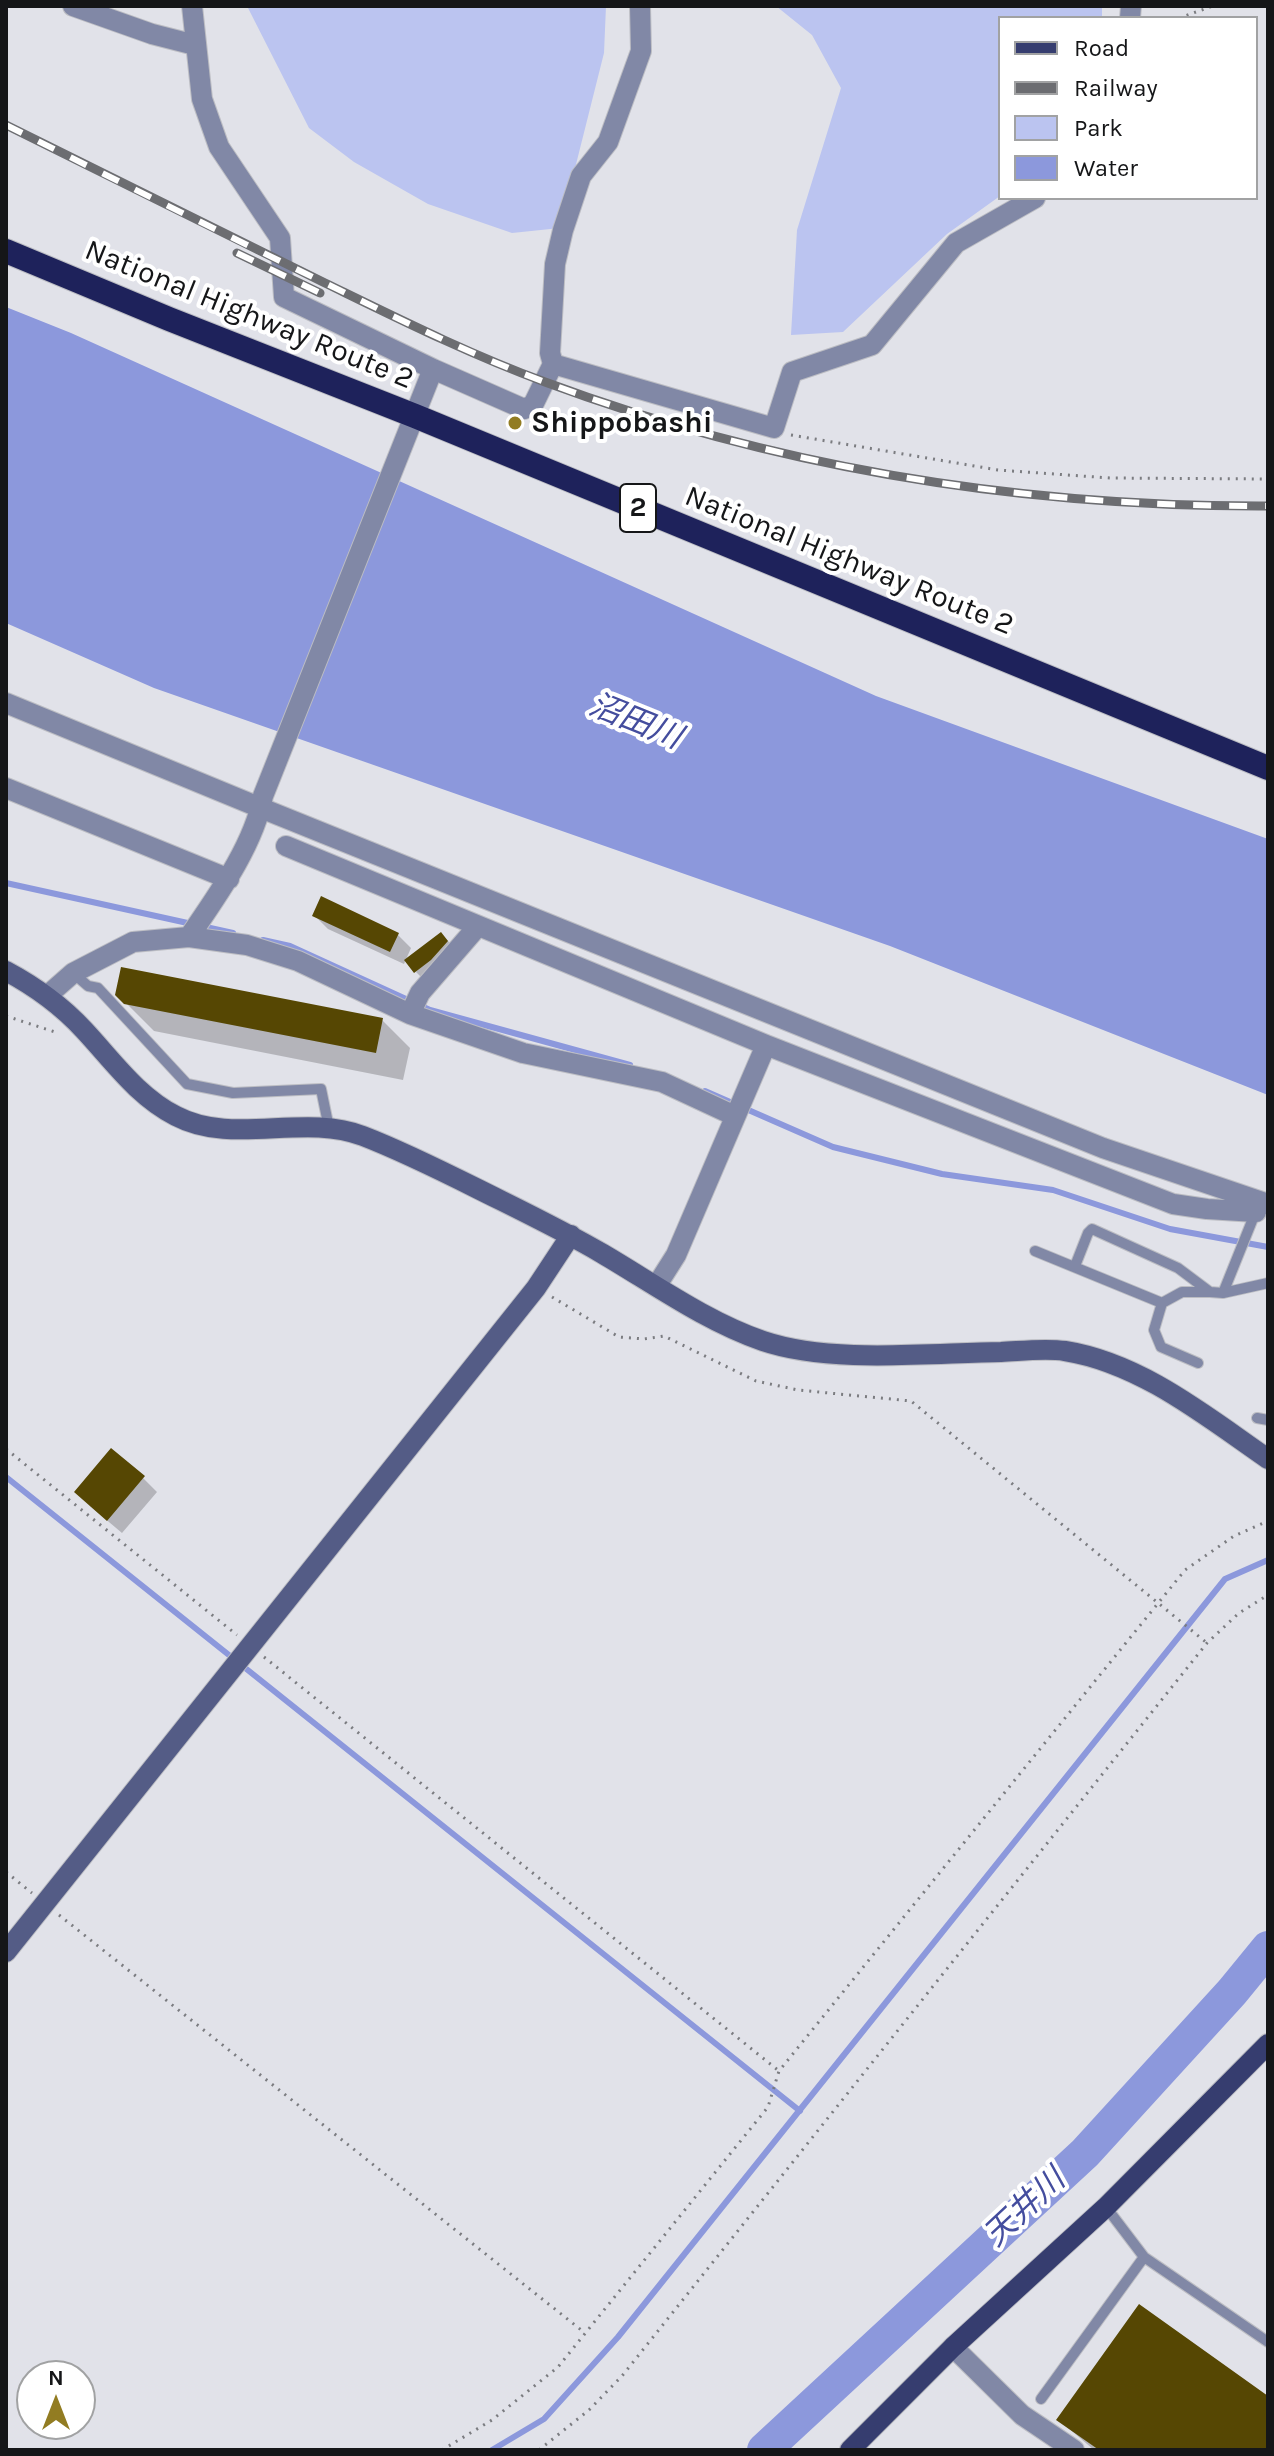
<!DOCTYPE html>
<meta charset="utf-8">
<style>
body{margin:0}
#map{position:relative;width:1274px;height:2456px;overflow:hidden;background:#e1e2e9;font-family:Karla,sans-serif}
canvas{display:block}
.frame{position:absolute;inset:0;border:8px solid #151618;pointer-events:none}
.legend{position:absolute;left:998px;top:16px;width:260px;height:184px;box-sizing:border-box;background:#fff;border:2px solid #a1a2a3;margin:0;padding:10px 14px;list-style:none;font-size:24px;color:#151618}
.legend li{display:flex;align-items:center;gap:16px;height:40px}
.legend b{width:40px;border:2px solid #a1a2a3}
.north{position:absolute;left:16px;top:2360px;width:80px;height:80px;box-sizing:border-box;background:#fff;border:2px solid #a1a2a3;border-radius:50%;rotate:0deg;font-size:22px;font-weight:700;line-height:32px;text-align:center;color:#151618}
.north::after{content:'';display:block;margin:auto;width:28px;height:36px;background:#927c22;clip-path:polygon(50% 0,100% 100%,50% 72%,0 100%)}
</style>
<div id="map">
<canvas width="1274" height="2456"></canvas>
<div class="frame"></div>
<ul class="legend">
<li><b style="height:10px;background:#363d6f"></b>Road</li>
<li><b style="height:10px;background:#6c6d71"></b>Railway</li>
<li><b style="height:22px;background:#bbc4f0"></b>Park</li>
<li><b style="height:22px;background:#8c98dc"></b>Water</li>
</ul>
<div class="north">N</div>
</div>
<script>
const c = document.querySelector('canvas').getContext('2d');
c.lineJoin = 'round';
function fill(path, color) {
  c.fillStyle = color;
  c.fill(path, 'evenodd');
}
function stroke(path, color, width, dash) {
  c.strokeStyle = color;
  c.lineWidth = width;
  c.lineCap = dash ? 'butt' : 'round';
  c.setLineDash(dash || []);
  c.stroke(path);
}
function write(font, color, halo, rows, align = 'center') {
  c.font = font + ' Karla,"Noto Sans JP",sans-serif';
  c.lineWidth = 8;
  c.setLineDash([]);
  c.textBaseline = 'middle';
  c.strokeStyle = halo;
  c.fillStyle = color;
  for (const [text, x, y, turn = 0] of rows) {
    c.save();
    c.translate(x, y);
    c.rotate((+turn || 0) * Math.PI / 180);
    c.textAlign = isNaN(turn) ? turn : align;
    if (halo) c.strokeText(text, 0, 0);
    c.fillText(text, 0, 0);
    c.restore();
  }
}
fill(new Path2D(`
 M247,6H606L604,53L560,228L512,233L428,204L354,162L309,128Z
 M776,6H1102V18H1000V196L947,234L843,332L791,335L797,230L841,88L812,35Z`), '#bbc4f0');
fill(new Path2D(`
 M6,307L71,333L876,696L1268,839V1095L890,946L154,688L6,623Z`), '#8c98dc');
fill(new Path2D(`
 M314,915L397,934L411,948L404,964L328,929Z
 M441,934L450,943L424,980L416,972Z
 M117,994L382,1020L410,1048L403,1080L154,1031Z
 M143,1478L157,1492L122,1533L90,1506Z
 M1268,2398V2450H1094L1059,2420Z`), '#0003');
stroke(new Path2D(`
 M6,883L233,933
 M263,940L290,946L430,1010L630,1065
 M705,1091L833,1147L942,1174L1053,1190L1170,1229L1268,1247
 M6,1477L800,2111
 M492,2450L544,2419L618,2337L1225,1579L1268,1560`), '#8c98dc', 6);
stroke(new Path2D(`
 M764,2450L1085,2153L1232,1992L1268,1948`), '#8c98dc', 34);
fill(new Path2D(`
 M321,896L399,933L390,952L312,916Z
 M441,932L448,941L431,960L414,973L404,960Z
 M121,967L383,1018L376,1053L124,1004L115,995Z
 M111,1448L145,1476L107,1521L74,1492Z
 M1139,2304L1268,2396V2450H1099L1056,2420Z`), '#564703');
const lane = new Path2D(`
 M73,973L88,986L98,988L187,1084L233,1093L321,1089L329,1128
 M1035,1251L1162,1303
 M1075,1266L1088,1233L1092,1229L1178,1268L1210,1292L1223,1293L1256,1211
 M1223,1293L1268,1283
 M1198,1363L1161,1347L1154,1330L1162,1303L1182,1292H1210
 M1257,1418L1268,1420
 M1106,2207L1144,2257L1268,2342
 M1041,2399L1144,2257`);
const street = new Path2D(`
 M73,6L152,34L195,45
 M192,6L202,99L219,147L280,238L284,297L433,369L524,409L533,405L553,364L550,353L555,264L563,230L581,176L608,142L641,51L640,6
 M1130,18L1131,6
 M553,364L774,428L792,372L872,345L956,243L1035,198
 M6,703L261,808L1103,1148L1268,1204
 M6,788L229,879
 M286,846L766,1045L1173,1204L1207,1209L1256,1212
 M189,937C217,896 254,845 263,796L433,369
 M48,995L73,973L133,942L189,937L247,945L298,961L410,1014L523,1053L662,1082L735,1116
 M410,1014L420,993L478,926
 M657,1285L676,1255L766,1045
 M953,2347L1022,2415L1074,2450`);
const secondary = new Path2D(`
 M6,971C36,987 61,1005 84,1030C113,1061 137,1096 176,1116C233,1146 303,1113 363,1136C402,1151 440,1170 478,1189C520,1210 562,1230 603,1254C654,1284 707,1322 763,1341C831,1364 929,1353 1001,1352C1022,1351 1045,1348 1065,1351C1141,1363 1207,1417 1268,1459
 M6,1952L536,1288L571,1235`);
const primary = new Path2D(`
 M850,2450L953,2347L1106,2207L1268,2044`);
const highway = new Path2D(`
 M6,251L169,319L415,416L1268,768`);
stroke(lane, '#bcbdc3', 12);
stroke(street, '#bcbdc3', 22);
stroke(secondary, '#bcbdc3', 22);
stroke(primary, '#bcbdc3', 22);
stroke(highway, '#bcbdc3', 26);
stroke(new Path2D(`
 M1179,18L1213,6
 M791,435L998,470L1110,478L1268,479
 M6,1016L58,1033
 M552,1297L619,1337L644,1339L664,1336L756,1381L798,1390L911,1401L1207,1643
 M6,1449L237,1635
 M264,1657L779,2071
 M6,1872L32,1893
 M59,1915L585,2333
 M442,2450L492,2420L558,2367L768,2107L779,2071L1185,1570L1234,1536L1268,1521
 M539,2450L589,2410L622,2376L1207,1643L1239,1613L1268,1595`), '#7b7c80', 3, [2, 6]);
stroke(lane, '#8188a6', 10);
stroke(street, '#8188a6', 20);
stroke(secondary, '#545c86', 20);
stroke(primary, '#363d6f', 20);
stroke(highway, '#1e225b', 24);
const rail = new Path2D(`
 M6,125C112,178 218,231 325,283C397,318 469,354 545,382C777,468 1021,507 1268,506
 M237,253L320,293`);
stroke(rail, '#6c6d71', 9);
stroke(rail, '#fff', 6, [18]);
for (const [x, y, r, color] of [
 [515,423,8,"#927c22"]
]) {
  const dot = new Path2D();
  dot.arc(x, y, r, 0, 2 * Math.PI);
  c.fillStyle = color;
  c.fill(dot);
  stroke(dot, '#fff', 3);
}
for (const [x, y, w] of [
 [638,508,36]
]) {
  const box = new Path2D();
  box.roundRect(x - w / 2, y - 24, w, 48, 6);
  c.fillStyle = '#fff';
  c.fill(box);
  stroke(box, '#151618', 2);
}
write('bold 28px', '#151618', null, [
 ["2",638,508]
]);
write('30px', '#151618', '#fff', [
 ["National Highway Route 2",249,315,22],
 ["National Highway Route 2",849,561,22]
]);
write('bold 30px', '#151618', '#fff', [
 ["Shippobashi",531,423]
], 'left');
write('italic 32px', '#444d9e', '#fff', [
 ["沼田川",635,722,22],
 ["天井川",1025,2208,-43]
]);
</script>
